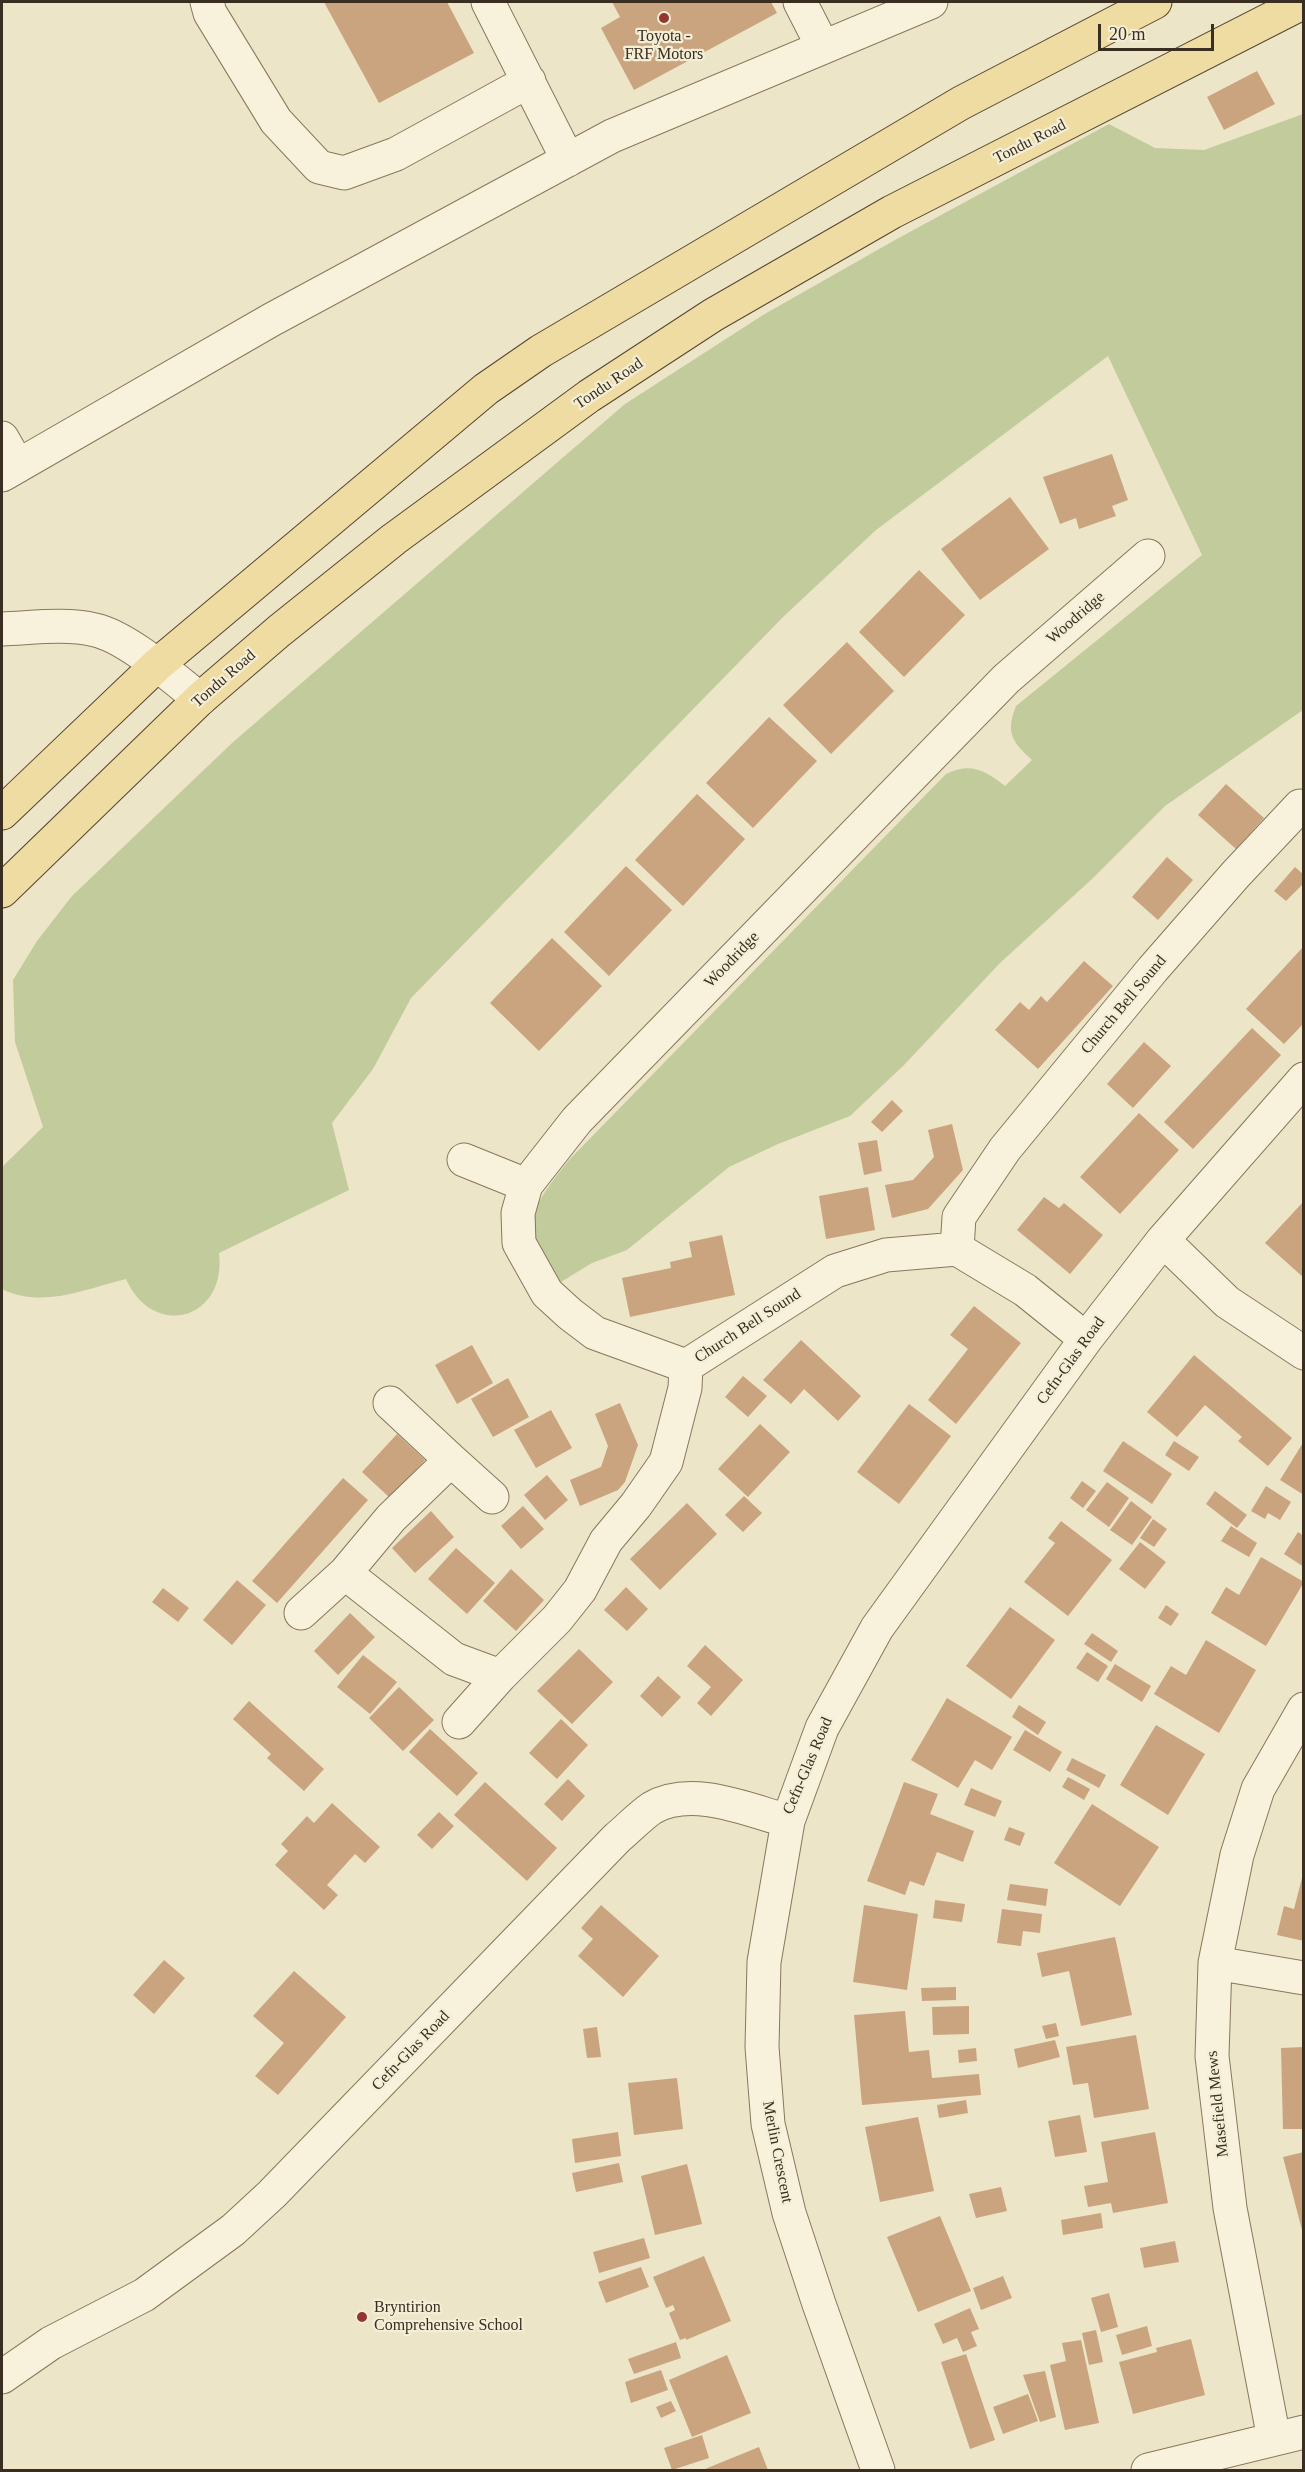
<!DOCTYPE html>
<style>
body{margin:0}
#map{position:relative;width:1305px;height:2472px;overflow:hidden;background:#ede5c7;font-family:"Times New Roman",serif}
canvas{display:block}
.frame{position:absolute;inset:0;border:3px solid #392e20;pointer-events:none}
.scale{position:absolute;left:1098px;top:24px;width:116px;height:27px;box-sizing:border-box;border:3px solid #392e20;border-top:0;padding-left:8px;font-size:18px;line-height:21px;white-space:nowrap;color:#392e20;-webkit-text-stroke:4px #f4eed7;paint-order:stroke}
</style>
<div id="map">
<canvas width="1305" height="2472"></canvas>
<div class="frame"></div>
<div class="scale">20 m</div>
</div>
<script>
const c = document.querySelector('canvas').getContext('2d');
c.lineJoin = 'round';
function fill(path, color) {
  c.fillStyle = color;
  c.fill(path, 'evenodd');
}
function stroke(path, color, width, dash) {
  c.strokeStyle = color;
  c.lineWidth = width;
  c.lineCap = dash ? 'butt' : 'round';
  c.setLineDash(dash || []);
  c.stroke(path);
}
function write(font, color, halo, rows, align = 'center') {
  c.font = font + ' "Times New Roman",serif';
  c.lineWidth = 4.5;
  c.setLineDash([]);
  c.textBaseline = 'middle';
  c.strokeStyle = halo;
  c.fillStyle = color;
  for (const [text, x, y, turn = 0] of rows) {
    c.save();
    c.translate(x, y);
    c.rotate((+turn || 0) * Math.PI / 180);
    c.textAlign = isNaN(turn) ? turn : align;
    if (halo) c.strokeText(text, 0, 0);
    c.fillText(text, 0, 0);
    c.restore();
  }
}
fill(new Path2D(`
 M1303,114V710L1165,806L1092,879L1000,963L904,1065L850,1116L778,1144L729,1167L627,1250L592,1263L561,1282C539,1263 525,1231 539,1202C547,1187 559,1173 569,1160L946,774C970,762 985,770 1005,786L1032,760C1013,742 1005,734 1016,706L1202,555L1108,356L876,530L784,616L411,998L373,1069L332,1123L349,1190L219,1253C227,1320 153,1340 126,1279C85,1289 42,1309 2,1289V1167L43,1127L15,1042L13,980L37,941L72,896L232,743L625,404L763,315L895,240L1109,124L1155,148L1204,150Z`), '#c1cb9c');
fill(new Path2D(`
 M324,2H447L474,53L379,103Z
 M612,2H771L777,13L634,90L601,28L620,17Z
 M1257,71L1275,104L1224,130L1207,97Z
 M1112,454L1128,500L1112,506L1116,516L1079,529L1076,518L1060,524L1043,477Z
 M1010,497L1049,549L980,600L941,549Z
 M919,570L965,615L904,677L859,632Z
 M847,642L894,691L831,754L783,705Z
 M769,717L817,761L753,828L706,783Z
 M1226,784L1264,818L1236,849L1198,815Z
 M697,794L745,839L683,906L635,860Z
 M1167,857L1193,880L1158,920L1132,897Z
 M626,866L672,910L609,976L564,932Z
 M1295,867L1304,875V883L1286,901L1274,891Z
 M552,938L602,986L539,1051L490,1003Z
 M1304,946V1023L1284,1044L1246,1009Z
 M1084,961L1113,986L1038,1069L995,1030L1020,1002L1029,1010L1041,996L1047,1002Z
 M1252,1028L1281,1055L1193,1149L1164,1122Z
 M1144,1042L1171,1066L1133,1108L1107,1084Z
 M892,1100L903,1111L882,1132L871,1122Z
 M1139,1113L1179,1150L1120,1214L1080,1177Z
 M952,1124L963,1170L928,1209L892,1218L885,1185L913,1180L934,1157L928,1130Z
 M877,1140L882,1171L864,1175L858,1143Z
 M868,1187L875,1230L826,1239L819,1196Z
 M1044,1197L1059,1208L1064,1203L1103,1235L1070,1274L1017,1230Z
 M1304,1201V1278L1265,1243Z
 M722,1235L735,1295L630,1317L622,1278L671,1268L670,1262L692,1257L689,1242Z
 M974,1306L1021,1343L956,1424L928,1400L968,1349L950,1335Z
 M801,1340L861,1396L838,1421L804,1389L791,1404L763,1380Z
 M472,1345L493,1383L457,1404L435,1365Z
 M1194,1355L1292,1438L1268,1466L1238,1441L1242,1437L1205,1405L1177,1437L1147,1412Z
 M743,1376L767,1396L748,1417L725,1397Z
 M508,1378L529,1417L493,1437L471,1399Z
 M620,1403L638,1445L625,1482L618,1490L580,1506L570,1480L601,1467L608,1446L595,1414Z
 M909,1404L951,1436L899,1504L857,1472Z
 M551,1410L572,1448L536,1468L514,1430Z
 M760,1424L790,1452L748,1497L718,1469Z
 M397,1434L425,1460L390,1498L362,1472Z
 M1123,1441L1172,1474L1152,1504L1103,1471Z
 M1174,1441L1199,1457L1189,1471L1165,1455Z
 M1304,1441V1495L1280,1480Z
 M547,1475L568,1500L545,1520L524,1495Z
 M343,1478L368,1500L277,1603L252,1581Z
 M1082,1481L1096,1491L1083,1508L1070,1498Z
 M1107,1482L1129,1498L1109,1527L1086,1510Z
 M1266,1486L1291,1502L1280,1520L1268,1513L1265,1519L1251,1511Z
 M1215,1491L1247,1515L1237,1528L1206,1504Z
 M744,1496L762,1513L743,1532L725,1515Z
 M1131,1501L1152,1517L1132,1545L1110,1530Z
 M687,1503L717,1534L660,1590L630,1559Z
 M523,1506L544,1529L521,1549L501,1526Z
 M431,1511L454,1537L415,1573L392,1548Z
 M1153,1519L1167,1529L1154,1547L1140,1538Z
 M1061,1521L1112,1560L1068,1616L1024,1582L1055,1543L1048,1538Z
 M1231,1526L1257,1543L1249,1557L1221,1541Z
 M1298,1532L1304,1536V1567L1284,1554Z
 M1140,1542L1166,1562L1145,1589L1119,1569Z
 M456,1548L495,1583L467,1614L428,1579Z
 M1261,1557L1304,1582L1266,1646L1211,1613L1226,1587L1239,1595Z
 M511,1569L544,1600L516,1631L483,1601Z
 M237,1580L266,1605L232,1645L203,1620Z
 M626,1587L648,1609L627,1631L604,1610Z
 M163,1588L189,1608L178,1622L152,1602Z
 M1166,1605L1179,1614L1171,1626L1158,1618Z
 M1010,1607L1055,1640L1011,1699L966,1666Z
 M350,1613L375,1637L338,1675L314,1651Z
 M1092,1633L1118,1651L1111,1662L1084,1644Z
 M1206,1640L1256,1670L1219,1733L1154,1694L1171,1666L1186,1675Z
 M705,1645L743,1680L711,1716L697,1703L711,1687L687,1666Z
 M579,1649L613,1682L572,1724L537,1691Z
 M1087,1652L1108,1666L1098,1682L1076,1668Z
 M363,1655L397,1682L370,1714L337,1687Z
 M1115,1664L1151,1686L1142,1702L1106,1679Z
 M658,1676L681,1697L662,1717L640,1696Z
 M399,1687L434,1720L403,1751L369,1718Z
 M947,1698L1012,1737L992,1770L975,1760L958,1788L911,1760Z
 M249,1701L324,1769L304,1791L267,1758L271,1754L233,1719Z
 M1019,1705L1046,1722L1038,1735L1012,1717Z
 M561,1719L588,1745L557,1779L529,1753Z
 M1156,1725L1205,1754L1168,1815L1120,1785Z
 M430,1729L478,1773L457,1796L409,1752Z
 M1025,1730L1062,1752L1050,1772L1013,1750Z
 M1072,1758L1106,1775L1099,1788L1066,1770Z
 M1068,1777L1090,1789L1084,1800L1062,1787Z
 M568,1779L585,1796L562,1821L544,1804Z
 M485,1782L557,1848L527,1881L454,1815Z
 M904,1782L938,1794L930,1814L974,1831L963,1862L937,1852L924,1886L910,1881L905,1895L867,1881Z
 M971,1788L1002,1801L995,1817L964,1805Z
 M332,1803L380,1847L365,1863L355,1854L327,1885L338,1895L324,1910L275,1865L288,1851L281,1844L307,1816L314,1823Z
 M1092,1804L1159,1847L1120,1906L1054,1863Z
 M439,1812L454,1826L432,1849L417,1835Z
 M1009,1827L1025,1833L1020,1846L1004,1840Z
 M1303,1874H1304V1941L1277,1935L1284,1906L1294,1909Z
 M1010,1884L1048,1889L1046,1906L1007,1900Z
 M935,1900L965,1904L962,1922L933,1918Z
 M601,1905L659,1956L623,1997L578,1956L593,1939L581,1928Z
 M864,1905L918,1914L907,1990L853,1982Z
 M1002,1909L1042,1914L1040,1933L1023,1931L1021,1946L997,1943Z
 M1115,1937L1132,2015L1081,2026L1069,1971L1042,1977L1037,1953Z
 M164,1960L185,1978L154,2014L133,1995Z
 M294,1971L346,2017L278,2095L255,2076L284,2043L253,2016Z
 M956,1987V2000L922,2001L921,1988Z
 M969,2006V2034L933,2035L932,2007Z
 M905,2011L909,2052L929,2050L932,2078L979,2074L981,2095L862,2105L854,2015Z
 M1056,2023L1059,2036L1046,2039L1042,2026Z
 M597,2027L601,2057L587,2058L583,2029Z
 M1136,2035L1149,2109L1094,2118L1088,2083L1073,2085L1066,2047Z
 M1055,2040L1060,2057L1018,2068L1014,2049Z
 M1304,2047V2129H1283L1281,2048Z
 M976,2048L977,2061L959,2063L958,2050Z
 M677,2078L683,2129L634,2135L628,2083Z
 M966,2100L968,2113L939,2118L937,2105Z
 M1080,2115L1087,2152L1055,2157L1048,2121Z
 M918,2117L934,2191L880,2202L865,2127Z
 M618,2132L621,2156L575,2163L572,2139Z
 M1155,2132L1168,2203L1113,2213L1111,2203L1088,2207L1084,2186L1108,2182L1101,2142Z
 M1304,2152V2234H1303L1283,2157Z
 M619,2163L623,2182L576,2192L572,2173Z
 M687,2164L702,2224L655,2235L641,2176Z
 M1001,2187L1007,2211L976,2218L969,2194Z
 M1101,2213L1103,2228L1063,2235L1061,2220Z
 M940,2216L971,2291L918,2312L887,2237Z
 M644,2238L650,2258L599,2273L593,2252Z
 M1175,2241L1179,2262L1144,2268L1140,2248Z
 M704,2256L731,2321L686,2340V2338L680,2340L669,2313L675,2310L673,2305L666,2308L653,2277Z
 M641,2267L649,2287L606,2303L598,2282Z
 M1003,2276L1012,2298L981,2310L973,2288Z
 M1109,2293L1118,2327L1101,2332L1091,2298Z
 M970,2308L979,2329L971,2332L977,2346L963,2352L957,2338L943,2344L934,2324Z
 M1147,2326L1152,2346L1122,2355L1116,2335Z
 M1096,2330L1103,2362L1089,2365L1082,2333Z
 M1191,2339L1205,2395L1133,2414L1119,2362L1157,2352L1156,2348Z
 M1081,2340L1099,2423L1065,2430L1050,2365L1066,2361L1062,2343Z
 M676,2342L681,2358L634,2374L628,2359Z
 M966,2354L995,2440L970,2449L941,2362Z
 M727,2355L751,2413L692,2437L669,2380Z
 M661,2370L668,2390L631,2403L625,2382Z
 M1045,2371L1056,2417L1040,2422L1023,2375Z
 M1028,2394L1038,2421L1003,2434L993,2407Z
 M671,2401L676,2411L661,2418L656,2407Z
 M702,2435L709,2458L672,2470L664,2448Z
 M759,2447L768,2470H706L705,2469Z`), '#c9a47f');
const minor = new Path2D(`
 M207,2L210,13L276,121L319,167L344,173L396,154L529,81
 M488,2L568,160
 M800,2L823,47
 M2,438L18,466
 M2,475L271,320L612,136L931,2
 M2,629C32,628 65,623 95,630C127,637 173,678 200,699
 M464,1160L526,1185
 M1163,1240L1227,1302L1304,1353
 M957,1249L1025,1290L1086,1339
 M686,1366L595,1333L570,1314L547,1293L519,1243L518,1213L526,1185L577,1120L1006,679L1148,556
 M451,1460L492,1497
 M345,1573L454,1659L500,1676
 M301,1613L345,1573L391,1518L451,1460L390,1403
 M459,1722L500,1676L557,1619L580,1590L606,1541L636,1505L666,1462L685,1388L686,1366L835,1271L886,1255L957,1249L959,1217L1005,1149L1153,969L1236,874L1300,806
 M1215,1963L1304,1978
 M2,2377L51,2343L144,2295L233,2230L272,2194L617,1838C628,1829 640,1816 652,1808C692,1785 748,1810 788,1821
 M1274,2439L1230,2208L1212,2056L1215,1963L1237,1855L1258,1789L1304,1709
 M878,2470L819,2304L789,2213L768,2124L762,2047L764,1962L788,1821L822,1728L877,1628L1086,1339L1163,1240L1304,1079
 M1148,2470L1304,2432`);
const major = new Path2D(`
 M2,813L157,665L486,389L541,351L961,103L1155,2
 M2,891L200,699L279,631L394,539L589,396L713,315L892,212L1304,2`);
stroke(minor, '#88775d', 35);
stroke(major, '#564531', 35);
stroke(minor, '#f8f1db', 33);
stroke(major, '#eedca2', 33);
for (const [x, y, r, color] of [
 [664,18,6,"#943730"],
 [362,2317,6,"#943730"]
]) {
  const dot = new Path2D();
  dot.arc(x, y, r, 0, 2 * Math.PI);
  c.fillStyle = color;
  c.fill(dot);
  stroke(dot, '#f4eed7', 2);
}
write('16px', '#392e20', '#f4eed7', [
 ["Toyota -",664,37],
 ["FRF Motors",664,55],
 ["Bryntirion",374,2308,"left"],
 ["Comprehensive School",374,2326,"left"]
]);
write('16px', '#392e20', '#f4eed7', [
 ["Tondu Road",1030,142,-27],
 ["Tondu Road",609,384,-34],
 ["Woodridge",1076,618,-41],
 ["Tondu Road",224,679,-41],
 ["Woodridge",732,960,-46],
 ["Church Bell Sound",1124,1005,-50],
 ["Church Bell Sound",748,1326,-33],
 ["Cefn-Glas Road",1071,1361,-54],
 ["Cefn-Glas Road",808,1766,-67],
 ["Cefn-Glas Road",411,2051,-46],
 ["Masefield Mews",1218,2104,-96],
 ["Merlin Crescent",777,2152,79]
]);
</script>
